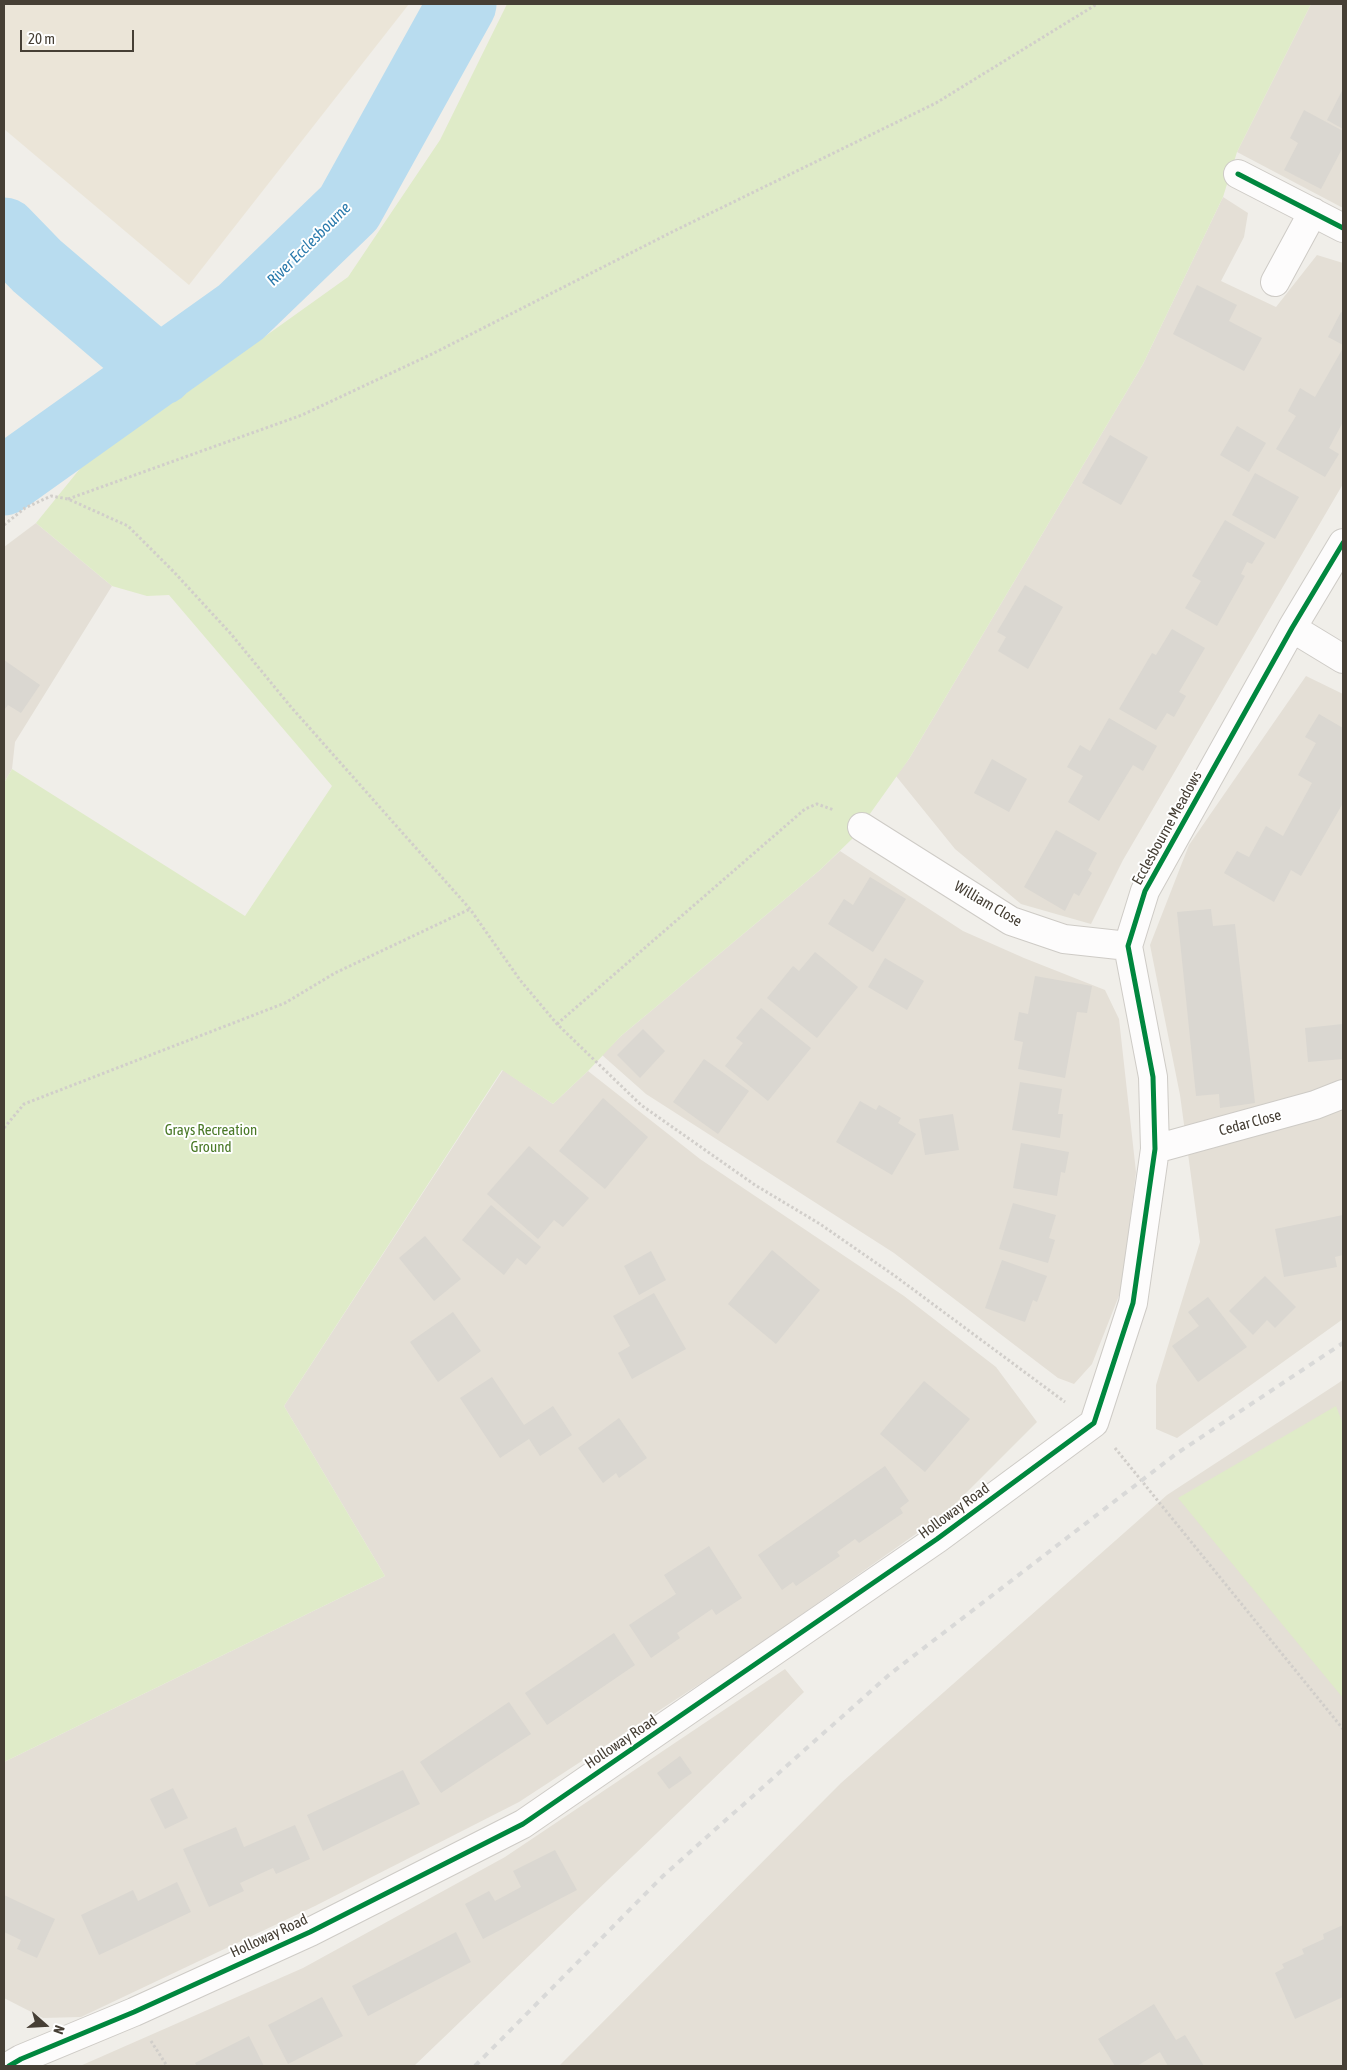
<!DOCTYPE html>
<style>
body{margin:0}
#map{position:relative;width:1347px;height:2070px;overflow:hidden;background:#f0eee9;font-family:"Asap Condensed",sans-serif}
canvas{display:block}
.frame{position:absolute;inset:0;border:5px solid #463f35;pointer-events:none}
.north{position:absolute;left:20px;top:2000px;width:50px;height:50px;-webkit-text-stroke:4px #fff;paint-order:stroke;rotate:109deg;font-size:14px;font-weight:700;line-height:20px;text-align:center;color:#463f35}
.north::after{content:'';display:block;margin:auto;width:18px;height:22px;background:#463f35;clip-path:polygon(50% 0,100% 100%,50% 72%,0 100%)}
.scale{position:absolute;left:20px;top:30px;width:114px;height:22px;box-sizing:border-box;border:2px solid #463f35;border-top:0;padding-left:6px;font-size:15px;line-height:18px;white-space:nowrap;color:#463f35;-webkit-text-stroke:4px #fff;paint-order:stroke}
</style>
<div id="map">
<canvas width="1347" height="2070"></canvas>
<div class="frame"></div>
<div class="north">N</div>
<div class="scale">20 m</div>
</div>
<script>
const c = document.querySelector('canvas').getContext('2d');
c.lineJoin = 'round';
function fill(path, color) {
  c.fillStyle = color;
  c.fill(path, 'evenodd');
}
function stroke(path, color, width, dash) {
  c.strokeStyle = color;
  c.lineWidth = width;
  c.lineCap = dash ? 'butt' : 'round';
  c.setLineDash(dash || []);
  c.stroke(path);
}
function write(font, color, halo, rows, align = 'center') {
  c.font = font + ' "Asap Condensed",sans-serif';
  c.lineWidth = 4;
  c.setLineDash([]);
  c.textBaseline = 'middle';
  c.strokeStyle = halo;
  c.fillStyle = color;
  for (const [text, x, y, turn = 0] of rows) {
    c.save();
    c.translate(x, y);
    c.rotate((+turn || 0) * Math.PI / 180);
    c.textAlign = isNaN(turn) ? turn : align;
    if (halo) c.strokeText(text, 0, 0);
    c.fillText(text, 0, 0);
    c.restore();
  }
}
fill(new Path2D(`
 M1311,4H1343V208L1237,152Z
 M1223,197L1248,213L1244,237L1221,281L1276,307L1317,255L1343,263V484L1123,860L1091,924L1021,904L955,849L896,776L909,759L1143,364Z
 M36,523L112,586L15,742L12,769L4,783V547Z
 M1306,676L1343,694V1319L1177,1438L1156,1429V1385L1200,1242L1180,1095L1150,945L1189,845Z
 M840,851L963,931L1024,958L1105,990L1119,1019L1136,1172L1122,1288L1092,1364L1074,1384L1058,1378L894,1253L646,1094L602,1055L621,1036L820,870Z
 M503,1070L553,1104L588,1071L700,1159L904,1296L996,1367L1037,1422L947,1512L744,1655L519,1802L315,1906L81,2017L43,2018L4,1998V1762L385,1576L284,1406Z
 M1343,1380V2066H559L841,1783L1167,1495Z
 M785,1669L804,1692L414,2066H80L303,1968L505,1857Z`), '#e4dfd6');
fill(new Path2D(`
 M4,4H409L189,285L4,129Z`), '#ebe5d8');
fill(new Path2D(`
 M507,4H1311L1237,152L1223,197L1143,364L909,759L852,839L820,870L621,1036L588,1071L553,1104L502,1070L284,1406L385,1576L4,1762V783L12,769L245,916L332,786L169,595L147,596L112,586L36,523L87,460L155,415L348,277L440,140Z
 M1336,1406L1343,1424V1698L1178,1498Z`), '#dfebc8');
stroke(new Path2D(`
 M4,232L37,266L160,371
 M4,481L241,312L349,208L462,4`), '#b8dcef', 69);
fill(new Path2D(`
 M1343,89V129L1327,120Z
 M1304,110L1343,131V147L1321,189L1284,170L1298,143L1290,138Z
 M1197,285L1237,305L1229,321L1262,338L1244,371L1173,334Z
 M1341,312L1343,313V345L1328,337Z
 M1343,348V422L1329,448L1339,454L1325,477L1276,449L1296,416L1288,411L1300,388L1315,397Z
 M1237,426L1266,443L1249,472L1220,455Z
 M1110,435L1148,457L1121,505L1082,483Z
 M1255,473L1299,497L1275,539L1232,515Z
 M1225,520L1265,543L1252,564L1247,562L1241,574L1245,576L1217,626L1185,608L1201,581L1192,576Z
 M1025,585L1063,607L1028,669L998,651L1006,637L997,632Z
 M1172,629L1205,648L1179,692L1186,696L1174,717L1167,713L1156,730L1119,709L1152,653L1156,655Z
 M4,660L40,685L21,713L8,705L4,710Z
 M1319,714L1343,728V803L1301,876L1291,870L1274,902L1224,873L1237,851L1249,857L1266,826L1283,836L1312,783L1298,775L1316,743L1305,737Z
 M1109,718L1157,746L1143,771L1133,765L1099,821L1068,802L1083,776L1067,767L1080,745L1090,751Z
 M992,759L1027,779L1009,812L974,793Z
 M1056,830L1097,853L1088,870L1092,873L1079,896L1074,893L1065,911L1024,887Z
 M870,877L906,899L873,952L828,924L844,899L853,905Z
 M1211,909L1213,926L1235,924L1255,1103L1220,1108L1219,1094L1196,1096L1177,912Z
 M815,952L858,987L817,1038L767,998L793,966L799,971Z
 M885,958L924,981L907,1010L868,987Z
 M1035,976L1092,986L1087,1013L1077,1012L1065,1078L1018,1069L1023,1042L1014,1040L1019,1012L1028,1014Z
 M761,1008L811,1048L768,1101L725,1066L743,1043L736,1038Z
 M1343,1024V1059L1308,1062L1305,1028Z
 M643,1029L665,1051L640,1078L617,1055Z
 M704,1059L749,1091L718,1134L673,1102Z
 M1020,1082L1062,1089L1058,1114H1063L1060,1138L1012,1130Z
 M603,1098L648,1137L605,1189L559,1151Z
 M860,1101L876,1110L879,1105L901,1118L898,1123L916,1134L892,1175L836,1142Z
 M953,1114L959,1150L925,1155L919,1119Z
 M1021,1143L1069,1152L1065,1173L1061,1172L1057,1196L1013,1188Z
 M529,1146L589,1198L563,1227L554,1220L538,1239L487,1194Z
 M1013,1203L1056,1215L1049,1238L1055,1240L1048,1263L999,1249Z
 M491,1205L541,1247L526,1265L517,1258L504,1275L462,1240Z
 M1343,1215V1255L1335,1257L1337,1267L1284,1277L1275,1229Z
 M425,1236L461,1279L434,1301L399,1258Z
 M772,1250L820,1290L776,1344L728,1304Z
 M651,1251L666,1280L639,1295L624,1266Z
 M1002,1260L1047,1276L1037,1302L1033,1300L1025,1322L985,1308Z
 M1265,1276L1296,1307L1275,1328L1267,1320L1253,1335L1229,1311Z
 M654,1293L686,1349L632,1379L618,1353L630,1346L613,1316Z
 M1208,1297L1247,1347L1198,1382L1172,1346L1199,1326L1188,1312Z
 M453,1312L481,1351L438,1382L410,1342Z
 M492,1377L524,1425L553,1406L572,1435L540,1456L529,1439L500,1458L460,1398Z
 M924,1381L970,1419L925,1472L880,1434Z
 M619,1418L647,1458L619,1478L616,1473L603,1483L578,1448Z
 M885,1466L909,1501L900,1508L903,1513L859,1543L855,1539L837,1552L840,1556L796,1586L793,1582L782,1590L758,1555Z
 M709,1546L742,1598L716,1615L712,1609L677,1633L680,1638L651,1658L629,1625L676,1594L664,1575Z
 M614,1633L635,1665L547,1725L525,1693Z
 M509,1702L531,1734L441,1793L420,1762Z
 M680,1756L692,1773L669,1789L657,1773Z
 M403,1770L420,1804L323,1851L307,1815Z
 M173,1788L188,1818L165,1829L150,1799Z
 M295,1825L310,1859L276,1874L273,1868L240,1883L244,1891L209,1907L183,1849L236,1827L244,1847Z
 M555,1850L577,1890L483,1939L465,1904L489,1891L495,1901L521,1887L513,1871Z
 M177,1882L191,1912L99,1955L81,1915L133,1890L138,1901Z
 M4,1895L55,1919L37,1958L17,1949L21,1940L4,1932Z
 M1343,1925V1997L1295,2019L1275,1973L1284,1968L1282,1964L1304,1954L1302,1949L1324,1939L1323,1934Z
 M456,1932L471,1962L368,2016L352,1986Z
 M322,1997L343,2036L288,2064L268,2025Z
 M1154,2004L1176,2040L1185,2035L1204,2066H1168L1160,2052L1137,2066H1115L1098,2039Z
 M249,2036L264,2066H197L195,2063Z`), '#dad7d1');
const minor = new Path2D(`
 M1238,174L1343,228
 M1275,282L1313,212
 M1292,628L1343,659
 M862,827L1011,921L1064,939L1128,946
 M1155,1149L1315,1105L1343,1094
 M9,2066L21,2059L134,2012L310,1932L523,1824L937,1539L1094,1423L1133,1303L1155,1149L1153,1077L1128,946L1145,891L1292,628L1343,543`);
stroke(minor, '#cecbc6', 30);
stroke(new Path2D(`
 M68,499L302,415L434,353L674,231L936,103L1097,4
 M4,525L25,508L51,496L68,499L128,526L174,572L231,634L291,707L470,909L520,980L557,1024L641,1105L755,1185L820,1224L895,1276L1065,1402
 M557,1024L805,809L817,804L834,810
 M4,1128L24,1104L285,1003L335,973L470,909
 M1115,1448L1343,1729
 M151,2041L167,2066`), '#d1ceca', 3, [2.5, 2.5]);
stroke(minor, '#fdfcfc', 28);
stroke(new Path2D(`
 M475,2066L663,1876L890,1674L1176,1454L1343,1343`), '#d9d9d8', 4, [6, 6]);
stroke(new Path2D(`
 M1238,174L1343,228
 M9,2066L21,2059L134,2012L310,1932L523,1824L937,1539L1094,1423L1133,1303L1155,1149L1153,1077L1128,946L1145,891L1292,628L1343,543`), '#00873e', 5);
write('15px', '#463f35', '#fff', [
 ["Ecclesbourne Meadows",1167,828,-61],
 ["William Close",988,904,30],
 ["Cedar Close",1250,1123,-15],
 ["Holloway Road",954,1511,-36],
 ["Holloway Road",621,1742,-34],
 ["Holloway Road",269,1936,-25]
]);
write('15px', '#4a7927', '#fff', [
 ["Grays Recreation",211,1130],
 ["Ground",211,1147]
]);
write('italic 16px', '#2b7bad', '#fff', [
 ["River Ecclesbourne",309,244,-45]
]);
</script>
